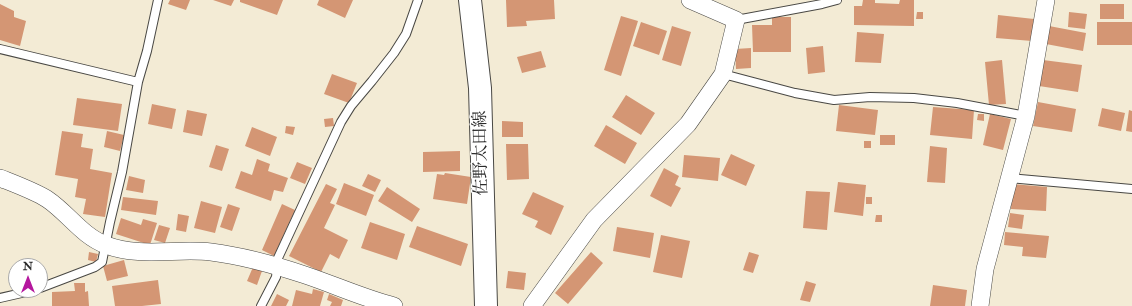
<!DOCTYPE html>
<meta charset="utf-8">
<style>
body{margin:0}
#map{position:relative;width:1132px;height:306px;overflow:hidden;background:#f3ebd5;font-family:"IM FELL Double Pica",serif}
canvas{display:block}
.north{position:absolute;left:8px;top:258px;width:40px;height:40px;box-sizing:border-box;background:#fff;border:1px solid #aaa;border-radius:50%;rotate:0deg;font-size:11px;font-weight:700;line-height:16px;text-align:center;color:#2b2b2b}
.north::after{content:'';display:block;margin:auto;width:14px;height:18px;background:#b5179e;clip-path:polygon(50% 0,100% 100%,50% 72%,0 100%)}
</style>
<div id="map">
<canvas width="1132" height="306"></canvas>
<div class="north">N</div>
</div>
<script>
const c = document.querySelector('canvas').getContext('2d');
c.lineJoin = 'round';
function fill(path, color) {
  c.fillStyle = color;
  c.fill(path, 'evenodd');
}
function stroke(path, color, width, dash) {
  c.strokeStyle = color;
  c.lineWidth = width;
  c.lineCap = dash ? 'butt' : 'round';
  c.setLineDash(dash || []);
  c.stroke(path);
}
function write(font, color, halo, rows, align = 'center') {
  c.font = font + ' "IM FELL Double Pica","Noto Serif JP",serif';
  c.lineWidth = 3;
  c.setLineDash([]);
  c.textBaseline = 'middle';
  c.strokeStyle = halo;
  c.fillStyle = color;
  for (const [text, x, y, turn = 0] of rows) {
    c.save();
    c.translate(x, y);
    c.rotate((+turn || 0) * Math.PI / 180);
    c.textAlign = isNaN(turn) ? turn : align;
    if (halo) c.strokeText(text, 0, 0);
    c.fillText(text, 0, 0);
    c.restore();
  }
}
fill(new Path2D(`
 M170,0H190L186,10L168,4Z
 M213,0H234L231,6Z
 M240,0H283L277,15L240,2Z
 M319,0H353L345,18L317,5Z
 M506,0H554L555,19L526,21L527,26L507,27Z
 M863,0H875V3L899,4L900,0H914V26L854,25V6H862Z
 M0,4L14,11V17L26,21L20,46L0,40Z
 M1100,4H1124V19H1100Z
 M917,12H923V19H916Z
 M1069,12L1087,14L1085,29L1068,27Z
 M998,15L1034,19L1032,41L996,38Z
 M621,16L638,21L621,76L604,70Z
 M772,17H791V52H753L752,25H772Z
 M641,22L667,31L659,55L633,46Z
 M1097,22H1132V45H1097Z
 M672,26L691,32L681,66L662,60Z
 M1049,26L1086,33L1083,51L1046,44Z
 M857,32L884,34L881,63L855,62Z
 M823,46L825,72L808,74L806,48Z
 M751,48V68L736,69L735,49Z
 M541,51L546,67L522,73L517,57Z
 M1002,60L1006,104L989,105L985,62Z
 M1043,60L1082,65L1078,92L1039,86Z
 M332,74L357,83L349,103L324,94Z
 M626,95L655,113L641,135L612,117Z
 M77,98L122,104L118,131L73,125Z
 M1038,102L1076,109L1072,132L1033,126Z
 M152,104L176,109L172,129L148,124Z
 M839,105L878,110L875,135L836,131Z
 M933,107L974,110L972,139L930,135Z
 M1102,108L1125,113L1121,131L1098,126Z
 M187,110L207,114L202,136L183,132Z
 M1129,110L1132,111V132L1126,131Z
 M978,114H984V121L977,120Z
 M990,114L1011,119L1003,150L983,145Z
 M333,118L334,126L325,127L324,119Z
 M502,121L523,122V137H502Z
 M606,125L637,143L625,164L594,146Z
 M286,126L295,127L293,135L285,133Z
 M252,127L277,137L270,156L245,146Z
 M62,131L83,134L81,147L93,149L90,169L112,173L105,217L83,214L86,199L75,197L78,179L55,175Z
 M107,131L124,135L120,151L104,147Z
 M880,135H895V145H880Z
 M864,141H871V148H864Z
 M506,144H528L529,179L507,180Z
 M216,145L229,149L222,171L209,167Z
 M930,146L947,148L945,183L927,182Z
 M460,151V171L423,172V152Z
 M731,154L755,165L746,186L721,175Z
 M684,155L720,158L718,181L682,177Z
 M257,159L270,164L268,171L288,178L283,192L274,190L271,201L235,188L241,171L252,175Z
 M297,162L312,168L305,184L290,178Z
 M664,168L679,176L675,185L681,188L671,207L650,196Z
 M445,173L471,177L467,204L433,199L437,174L444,175Z
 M368,174L381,180L375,192L362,186Z
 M129,176L145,180L143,193L126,190Z
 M838,182L866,185L863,216L834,212Z
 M344,183L374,195L366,216L336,204Z
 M326,184L337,189L330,203L335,205L324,228L348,240L339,259L330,254L321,272L289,256Z
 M1012,184L1047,187L1046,211L1011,209Z
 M387,187L420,209L412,222L378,201Z
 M806,191L830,192L827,230L803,228Z
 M533,192L564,206L551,235L535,227L538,221L522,214Z
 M123,197L158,201L156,215L121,210Z
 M866,197H872V204H866Z
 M201,201L222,207L215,233L194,228Z
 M228,204L240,208L232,231L220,227Z
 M282,204L295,210L274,256L262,250Z
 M1010,213L1024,215L1022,229L1008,227Z
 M178,214L189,216L186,232L176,230Z
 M876,215H882V222H875Z
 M121,218L141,225L143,219L157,223L150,245L116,234Z
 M370,222L405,234L397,260L361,248Z
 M159,225L170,228L165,243L154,240Z
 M417,226L468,244L461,266L409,247Z
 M617,227L654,233L650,258L613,251Z
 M1005,232L1049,236L1046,258L1022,256L1023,247L1004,245Z
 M661,235L690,241L682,278L653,272Z
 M89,252L98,254L96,262L88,260Z
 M591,252L603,263L568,304L555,293Z
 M749,252L759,255L753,273L743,270Z
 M124,260L128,276L107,281L103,266Z
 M253,267L262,271L257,285L247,281Z
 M508,271L526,273L524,290L506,288Z
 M158,280L161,304L142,306H115L112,286Z
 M806,281L816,284L810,302L800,300Z
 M74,283H85V292L88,291L89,306H52V292L75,291Z
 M933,285L967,290L965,306H930Z
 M313,289L324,292L320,306H292L296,290L312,294Z
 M277,294L289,300L286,306H271Z
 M329,294L343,300L341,306H330L332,302L327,300Z`), '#d49674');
const service = new Path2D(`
 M736,20L822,4L837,0
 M0,49L138,82
 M723,74L795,93L834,100L870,97L914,98L957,103L1026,116
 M1009,178L1132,189
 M40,288L95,267L102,262L110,222L122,172L138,82L147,51L158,0
 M0,298L35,290
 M261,306L276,277L278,258L341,122L351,106L372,81L394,53L406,34L418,0`);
const minor = new Path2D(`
 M0,178C15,184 34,191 47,199C68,213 82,236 106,245C140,258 177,248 211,252C243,256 275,265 305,275C335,285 363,298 394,306
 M532,306L594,220L688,124L723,74L736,20L690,0
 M980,306L985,269L1026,116L1046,0`);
const secondary = new Path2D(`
 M470,0L480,88L486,306`);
stroke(service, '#494844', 10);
stroke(minor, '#494844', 18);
stroke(secondary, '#494844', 24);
stroke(service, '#fff', 8);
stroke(minor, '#fff', 17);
stroke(secondary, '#fff', 22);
write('17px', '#2b2b2b', '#fff', [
 ["佐野太田線",482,153,-91]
]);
</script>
